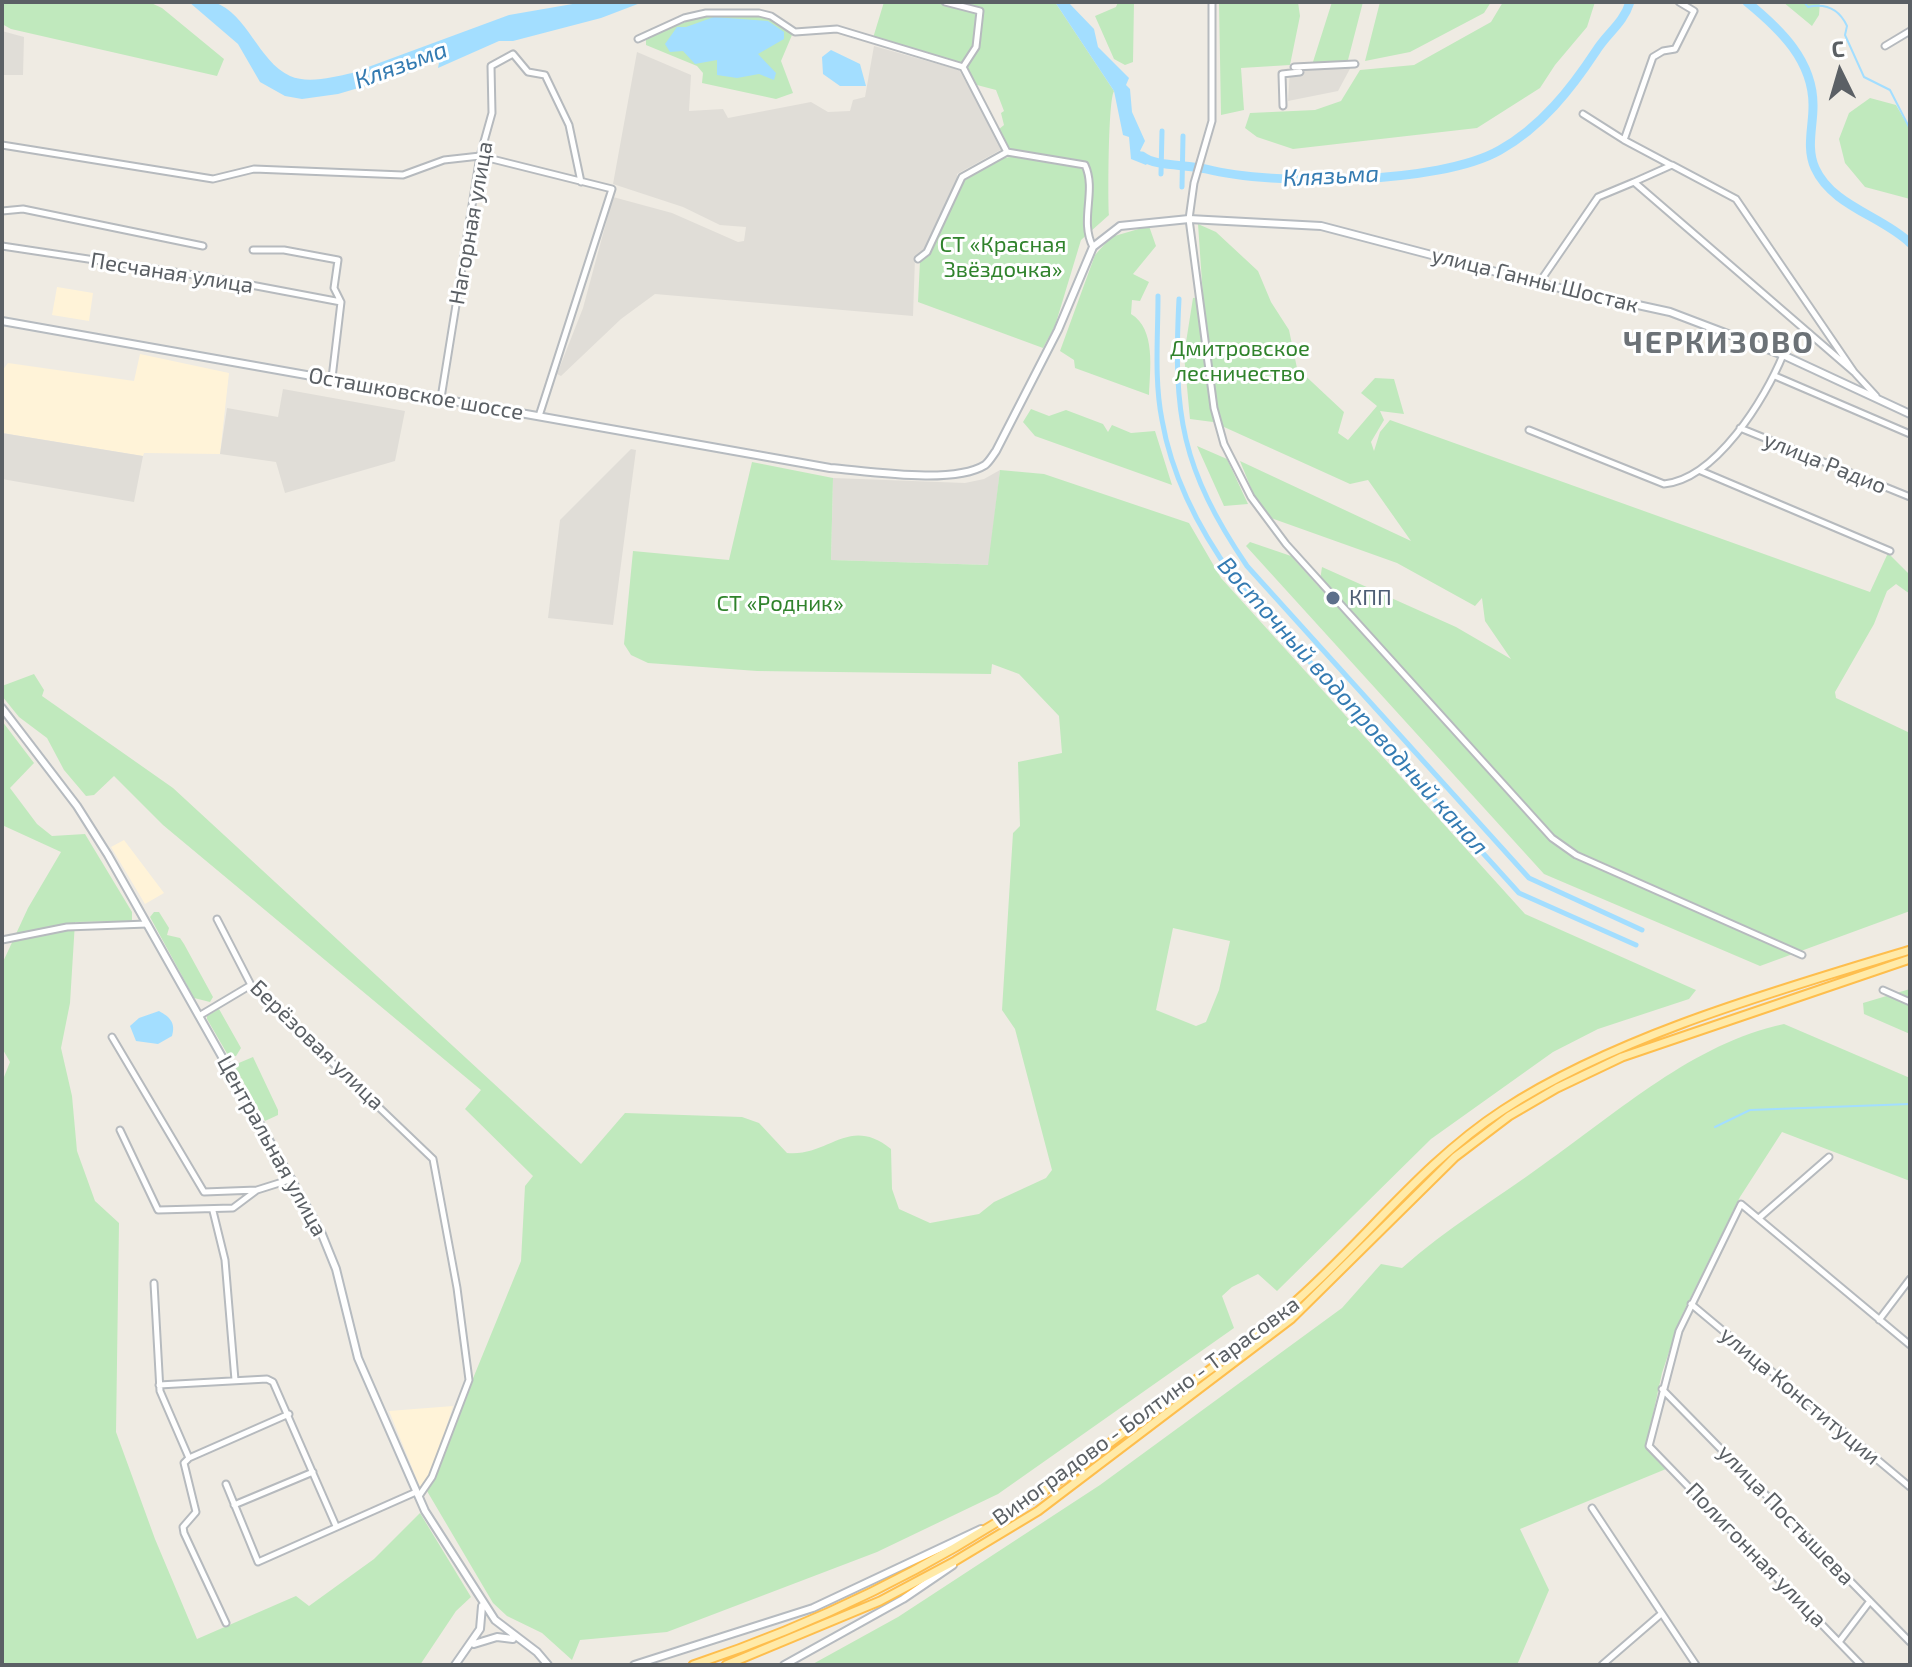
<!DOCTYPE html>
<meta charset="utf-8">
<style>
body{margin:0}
#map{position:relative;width:1912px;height:1667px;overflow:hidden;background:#efebe3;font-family:"Exo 2",sans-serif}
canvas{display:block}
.frame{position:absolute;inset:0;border:4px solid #5b6065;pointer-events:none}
.north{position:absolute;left:1800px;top:32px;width:80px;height:80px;-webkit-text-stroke:6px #fff;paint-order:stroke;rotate:355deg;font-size:22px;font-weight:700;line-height:32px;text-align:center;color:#5b6065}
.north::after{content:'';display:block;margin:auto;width:28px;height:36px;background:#5b6065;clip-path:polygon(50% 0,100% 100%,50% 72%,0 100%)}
</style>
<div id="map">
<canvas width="1912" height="1667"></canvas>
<div class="frame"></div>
<div class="north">С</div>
</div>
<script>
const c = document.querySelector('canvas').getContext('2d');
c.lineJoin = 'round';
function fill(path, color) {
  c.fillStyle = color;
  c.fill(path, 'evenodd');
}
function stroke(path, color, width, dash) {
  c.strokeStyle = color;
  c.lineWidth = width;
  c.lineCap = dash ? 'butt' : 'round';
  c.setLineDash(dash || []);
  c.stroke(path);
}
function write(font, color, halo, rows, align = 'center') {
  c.font = font + ' "Exo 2",sans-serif';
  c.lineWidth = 6;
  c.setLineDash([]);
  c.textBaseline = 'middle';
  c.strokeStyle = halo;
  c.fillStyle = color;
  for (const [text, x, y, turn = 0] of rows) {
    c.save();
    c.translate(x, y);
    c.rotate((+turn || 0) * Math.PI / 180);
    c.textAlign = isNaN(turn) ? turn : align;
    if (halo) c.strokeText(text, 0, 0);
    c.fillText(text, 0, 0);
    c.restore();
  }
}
fill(new Path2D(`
 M57,287L93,293L89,321L52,315Z
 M140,354L229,373L220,454L144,453L143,456L2,433V371L8,363L134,381Z
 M124,840L164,893L145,904L111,847Z
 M453,1406L431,1475L420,1487L389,1411Z`), '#fff3d8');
fill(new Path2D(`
 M2,31L24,37L23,75H2Z
 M874,46L959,70L1004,148L957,174L958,181L926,249L915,258L913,316L655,294L621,319L561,376L557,374L583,308L613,197L672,213L738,242L744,241L746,227L720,225L683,207L613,184L637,52L691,75L689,111L723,109L728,118L811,102L828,112L850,111L853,100L865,97Z
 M1352,65L1338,91L1288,101L1290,71Z
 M283,389L405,411L395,461L285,493L276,462L220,454L227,408L278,417Z
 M2,433L143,456L134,502L2,479Z
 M631,449L636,450L613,625L548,618L560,520Z
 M1000,470L989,565L831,560L833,478L965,483L984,479Z`), '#e0ddd7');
fill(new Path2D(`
 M3,2H149L162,8L224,59L217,76L11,29L2,24Z
 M884,2H1055L1114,91C1108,101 1108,197 1109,215L1081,240L1055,326L1043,348L918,302L920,261L931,252L965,177L1004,158L1016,156L1018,150L1010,149L998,130L1004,125L1001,113L1004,111L996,90L977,85L965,64L873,38Z
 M1118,2H1134L1133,62L1125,65L1114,59L1095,16L1116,7Z
 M1219,2H1298L1300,16L1290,65L1241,68L1244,110L1221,115Z
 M1332,2H1363L1348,60L1312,65Z
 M1380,2H1491L1484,13L1410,52L1365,61Z
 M1503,2H1595L1587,27L1555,65L1540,88L1477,128L1293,149L1257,137L1245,128L1250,113L1315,110L1341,101L1360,70L1414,65L1491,22Z
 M1783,2H1820L1819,15L1812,26Z
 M760,15L778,21L792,35L781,61L793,93L776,99L702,83L703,73L697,66L646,45V37L701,16Z
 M1870,98L1896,105L1910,129V199L1865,187L1845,163L1839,139L1849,113Z
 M1198,224L1216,232L1258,271L1271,302L1289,330L1297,368L1344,412L1338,433L1348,440L1377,406L1361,393L1375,378L1394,379L1404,414L1380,411L1384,420L1371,442L1374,451L1380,432L1390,420L1870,592L1888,553L1910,575V594L1896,584L1887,591L1874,624L1835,692L1836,698L1910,733V911L1760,966L1544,874L1246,546L1250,542L1291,556L1319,587L1322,567L1456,627L1511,659L1485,621L1482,598L1475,606L1397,563L1271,518L1255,498L1240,461L1411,541L1368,480L1350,484L1213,422L1190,419L1184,355L1193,298L1203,297Z
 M1149,226L1156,246L1133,274L1149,282L1140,301L1132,300L1131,314C1156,329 1150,369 1149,395L1075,368L1074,360L1060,351L1095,255L1111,237Z
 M1031,409L1049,416L1066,410L1103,424L1108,432L1112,425L1131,433L1155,431L1172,485L1035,436L1023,422Z
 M1197,446L1227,459L1248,504L1224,506Z
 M752,462L833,478L831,560L988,565L1000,470L1044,474L1189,523L1221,578L1525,914L1696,990L1689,999L1598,1029L1553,1052L1431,1139L1277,1291L1258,1274L1232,1287L1222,1296L1234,1328L998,1494L877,1552L667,1632L580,1640L572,1660L542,1633L507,1616L493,1603L427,1491L521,1261L525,1186L533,1176L465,1109L481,1090L163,825L114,776L94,795L86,796L64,770L47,738L19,717L2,696V686L34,674L44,690L42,696L173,788L581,1164L625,1113L742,1117L759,1123L787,1153C830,1157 848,1115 891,1149L892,1189L899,1209L930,1223L979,1214L994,1202L1046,1178L1052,1170L1015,1029L1002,1010L1013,833L1020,826L1018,762L1062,753L1059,716L1019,674L992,664L991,674L757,671L648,663L631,655L624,644L633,551L729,560ZM1173,928L1230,941L1219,990L1206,1022L1196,1026L1156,1010Z
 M2,721L34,763L10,788L37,824L52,836L85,834L132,912V921L75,922L70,1003L61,1048L72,1096L77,1151L95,1201L119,1223L116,1432L155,1539L197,1639L296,1596L309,1606L374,1559L420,1513L471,1597L456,1611L420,1665H2V1082L10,1062L2,1048V964L28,908L61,852L2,825Z
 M154,912H159L169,928L167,935L180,938L184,944L213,997L210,1002L194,998L150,917Z
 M1910,989V1034L1864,1014L1863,1003Z
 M219,1009L241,1048L236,1056L229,1057L207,1019V1016Z
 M1784,1024L1910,1078V1181L1782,1132L1740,1197L1680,1319L1662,1373L1646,1446L1666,1469L1520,1529L1549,1590L1517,1665H811L898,1617L1100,1485L1342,1308L1381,1264L1402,1268C1447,1228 1496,1199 1544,1164C1620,1111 1692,1044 1784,1024Z
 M253,1057L278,1110V1115L265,1121L234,1065Z`), '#c0e9bd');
fill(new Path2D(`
 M189,2C196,2 207,0 214,2C248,14 258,61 290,76C308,84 334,77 352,73L509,15L584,2H643L601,18L513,41H499L438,68L439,63L432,59L406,74L338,94L302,99L285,96L260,82L238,44Z
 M1055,2H1068L1094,29L1098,47L1129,78L1126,85L1130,89L1132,112L1145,141L1140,151L1151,159L1146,165L1131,159L1129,137L1123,135L1114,91Z
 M714,17L768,21L784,32V39L758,54L776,73L774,80L759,74L737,78L717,75V60L695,64L683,51L670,52L665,44L677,27H686Z
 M831,50L860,64L866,86H840L823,74L822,57Z
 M159,1011C170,1017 176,1023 172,1036L158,1044L136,1041L130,1026L139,1018Z`), '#a3deff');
stroke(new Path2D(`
 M1804,2L1808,7C1826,3 1839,9 1847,26L1845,35L1864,77L1890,90L1910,129
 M1715,1127L1750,1110L1910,1104`), '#a3deff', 2);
stroke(new Path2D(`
 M1161,174L1162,131
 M1182,187L1183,136
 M1158,296C1158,337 1154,380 1162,420C1172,478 1200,531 1234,578L1519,893L1636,945
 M1179,299C1173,415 1181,468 1247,566L1529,878L1642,930`), '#a3deff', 5);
stroke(new Path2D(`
 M1747,2C1780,29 1814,61 1813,107C1813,127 1806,148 1815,168C1832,206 1882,216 1910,243
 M1142,156C1155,167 1186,164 1206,169C1273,186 1439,185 1500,150C1541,127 1571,89 1596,51C1608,32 1623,24 1630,2`), '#a3deff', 9);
const street = new Path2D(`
 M945,2L980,11L976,47L963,67L1007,152
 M1212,2V121L1194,183L1189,219L1214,408L1224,444L1251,497L1286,544L1552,838L1576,855L1802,955
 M638,39L684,18L706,13H759L771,16L795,32L837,29L963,67
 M1885,46L1910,31
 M1294,67L1355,64
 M1283,106L1282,74L1300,72
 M1583,114L1624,140
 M2,145L213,179L254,169L403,175L444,160L480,156L612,189L539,416
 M1671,165L1624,140L1653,57L1663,51L1675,49L1694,11L1679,2
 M2,211L23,209L203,246
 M2,246L214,278L341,302
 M253,250H284L338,260L334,288L341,302L332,378
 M918,259L927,252L962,177L1007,152L1085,165C1097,191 1079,220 1093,247
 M1539,283L1598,197L1634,182
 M1854,372L1736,199L1672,165L1634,182L1854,372L1876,396
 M1775,376L1910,434
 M441,398L480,156L492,113L491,66L513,54L528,72L545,75L569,125L581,182
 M1740,428L1910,497
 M1529,430L1664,484C1716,479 1765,399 1783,355
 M1701,471L1890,551
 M217,919L251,985L433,1159L457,1288L469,1380L432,1477L419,1496
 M2,940L67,927L147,924
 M1883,990L1910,1002
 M199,1016L251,985
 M112,1037L204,1192L257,1190
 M120,1130L158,1210L233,1208L257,1190L292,1179
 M213,1211L225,1260L235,1380
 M1759,1218L1829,1157
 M154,1283L160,1391L189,1458L184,1463L196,1512L183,1527L184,1533L226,1623
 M1691,1304L1910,1487
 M1879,1320L1910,1279
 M159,1385L267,1379L273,1382L336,1526
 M1662,1389L1910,1642
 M189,1458L289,1414
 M226,1484L258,1562L416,1492
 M234,1505L313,1472
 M1592,1508L1696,1665
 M1839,1642L1870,1601
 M1602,1665L1661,1614
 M1861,1665L1649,1446L1679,1331L1741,1204L1910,1345`);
const secondary = new Path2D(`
 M2,321L830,468C868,471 953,485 985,465C989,462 993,455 996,451L1058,330L1093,247L1120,226L1189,219L1321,226L1546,285L1670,312L1783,355L1910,414
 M2,708L77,806L108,855L321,1232L336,1269L358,1358L425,1511L495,1620L537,1652L548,1665
 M474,1644L497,1637L513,1639
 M455,1665L480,1629L482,1606
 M634,1665L813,1608L981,1529
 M784,1665L903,1599L953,1565`);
const primary = new Path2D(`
 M693,1665C813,1625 929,1569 1034,1498C1073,1472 1111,1442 1150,1413C1196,1379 1244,1347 1287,1309C1362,1245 1420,1164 1503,1110C1618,1035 1779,990 1910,950
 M726,1665L880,1601L955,1561L1038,1511L1291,1319L1455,1157L1509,1116L1557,1088L1622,1057L1910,959`);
stroke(street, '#b6babe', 9);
stroke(secondary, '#b6bbc0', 10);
stroke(primary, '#febe4d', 11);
stroke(street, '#fff', 5);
stroke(secondary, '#fff', 6);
stroke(primary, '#ffeaa8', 7);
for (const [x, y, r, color] of [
 [1333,598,8,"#5c6f8a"]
]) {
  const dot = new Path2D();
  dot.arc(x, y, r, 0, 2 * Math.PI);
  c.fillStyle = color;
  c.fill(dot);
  stroke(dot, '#fff', 3);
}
write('22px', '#5b6065', '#fff', [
 ["Нагорная улица",471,223,-80],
 ["Песчаная улица",172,273,9],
 ["улица Ганны Шостак",1535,280,14],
 ["Осташковское шоссе",416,394,10],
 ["улица Радио",1825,463,22],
 ["Берёзовая улица",317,1045,44],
 ["Центральная улица",272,1146,61],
 ["улица Конституции",1800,1396,40],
 ["Виноградово - Болтино - Тарасовка",1146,1411,-36],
 ["улица Постышева",1786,1515,46],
 ["Полигонная улица",1756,1555,46]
]);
write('22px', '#30832c', '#fff', [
 ["СТ «Красная",1003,245],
 ["Звёздочка»",1003,270],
 ["Дмитровское",1240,349],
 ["лесничество",1240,374],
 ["СТ «Родник»",780,604]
]);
write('22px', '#4e5e75', '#fff', [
 ["КПП",1349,598]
], 'left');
write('italic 24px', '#347bb2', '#fff', [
 ["Клязьма",401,65,-20],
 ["Клязьма",1331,176,-3],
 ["Восточный водопроводный канал",1353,706,48]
]);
c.letterSpacing = '2px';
write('bold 30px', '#6c7277', '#fff', [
 ["ЧЕРКИЗОВО",1719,343]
]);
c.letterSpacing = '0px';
</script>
